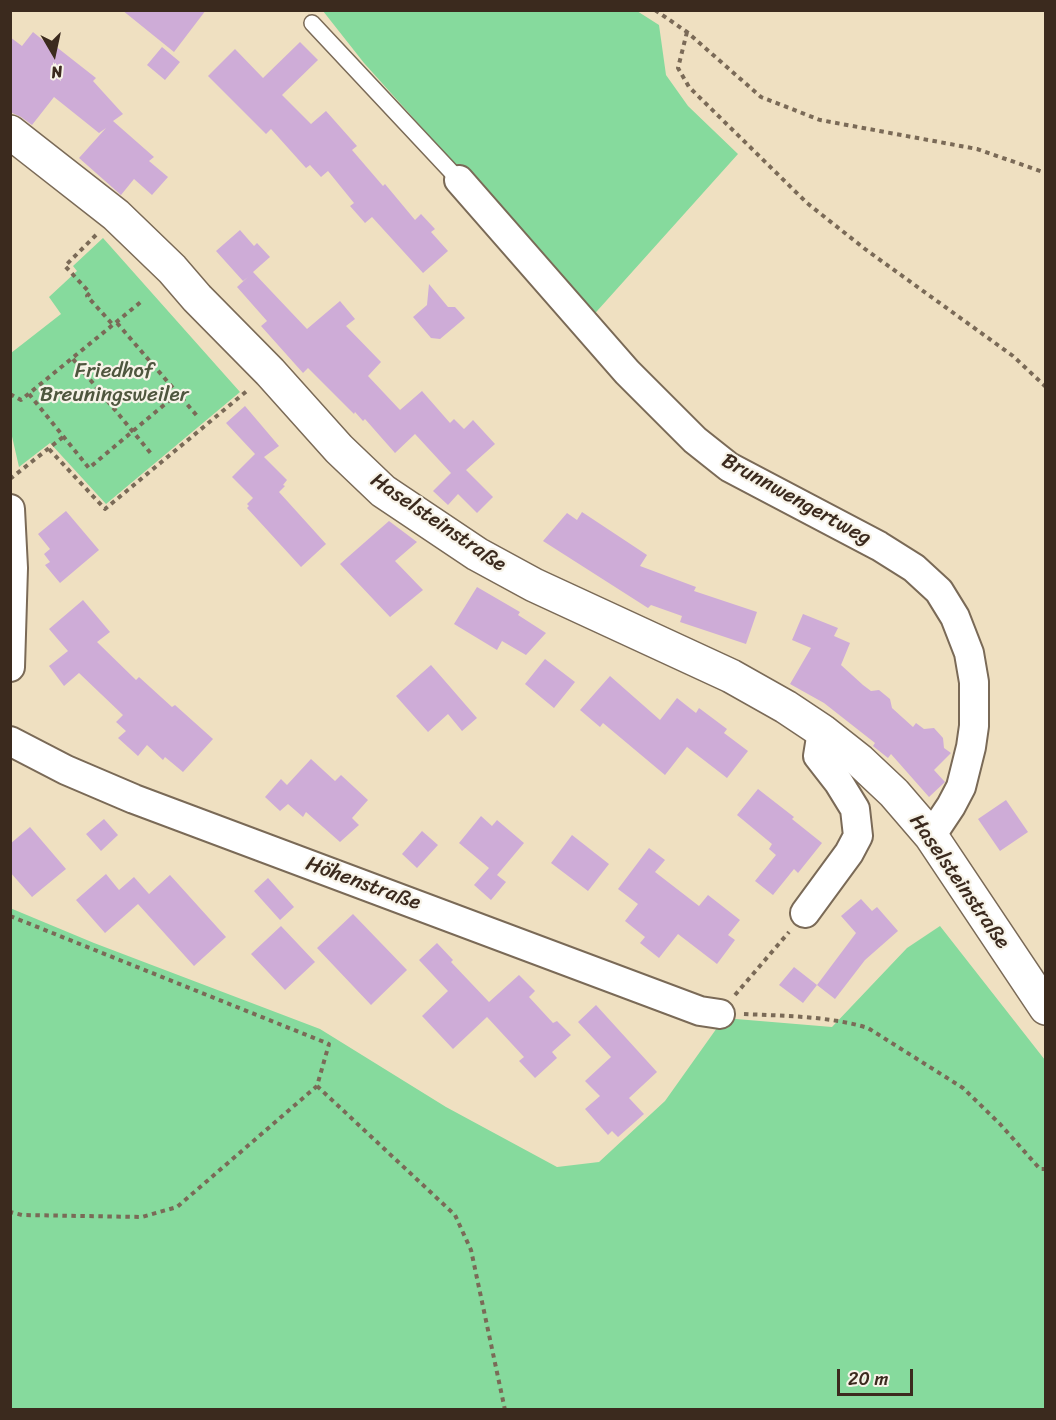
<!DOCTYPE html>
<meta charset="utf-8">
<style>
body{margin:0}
#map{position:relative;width:1056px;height:1420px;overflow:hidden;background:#efe0c1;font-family:Sriracha,sans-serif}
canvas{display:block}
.frame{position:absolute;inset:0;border:12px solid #3b2a1e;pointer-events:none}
.north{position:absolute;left:24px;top:24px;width:60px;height:60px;-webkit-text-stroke:4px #f7f3e8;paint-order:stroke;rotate:171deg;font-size:16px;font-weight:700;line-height:24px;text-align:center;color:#3b2a1e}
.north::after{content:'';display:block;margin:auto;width:21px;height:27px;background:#3b2a1e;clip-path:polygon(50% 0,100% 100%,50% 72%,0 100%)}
.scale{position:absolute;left:837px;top:1369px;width:76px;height:27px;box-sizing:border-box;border:3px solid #3b2a1e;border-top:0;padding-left:8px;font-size:18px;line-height:21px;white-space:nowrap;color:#3b2a1e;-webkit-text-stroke:4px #f7f3e8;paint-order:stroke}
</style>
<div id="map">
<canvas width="1056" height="1420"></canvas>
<div class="frame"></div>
<div class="north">N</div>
<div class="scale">20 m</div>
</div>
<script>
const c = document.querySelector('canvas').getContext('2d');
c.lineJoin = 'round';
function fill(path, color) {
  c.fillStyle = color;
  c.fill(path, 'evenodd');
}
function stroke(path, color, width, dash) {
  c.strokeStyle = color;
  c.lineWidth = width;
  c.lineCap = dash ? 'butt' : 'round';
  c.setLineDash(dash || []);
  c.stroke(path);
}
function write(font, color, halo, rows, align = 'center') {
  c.font = font + ' Sriracha,sans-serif';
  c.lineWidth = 4.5;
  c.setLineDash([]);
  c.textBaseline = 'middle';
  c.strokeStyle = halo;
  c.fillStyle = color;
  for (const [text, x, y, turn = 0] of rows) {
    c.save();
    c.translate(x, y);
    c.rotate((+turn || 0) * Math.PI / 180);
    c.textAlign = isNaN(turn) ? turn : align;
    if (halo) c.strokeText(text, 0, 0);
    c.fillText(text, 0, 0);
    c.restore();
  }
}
fill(new Path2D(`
 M323,11H637L659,25L666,75L688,106L738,154L589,320L511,227L364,63Z
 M103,238L240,392L106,504L50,443L19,467L11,432V353L61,314L49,297L77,271L73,266Z
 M10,908L94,943L320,1029L446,1107L557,1167L599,1162L665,1101L724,1018L832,1027L907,948L940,926L1045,1060V1409H11Z`), '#86da9d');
fill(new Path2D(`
 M122,10H206L174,52Z
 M33,32L44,41L45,38L96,78L93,81L123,114L113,121L154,157L149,161L168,177L152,195L134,179L121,195L79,158L106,128L99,133L54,97L32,125L21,117L10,112V37L22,46Z
 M300,42L318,60L282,95L311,124L326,111L357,146L352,150L383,186L385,184L415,220L421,214L435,229L431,232L448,251L423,273L372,217L365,223L350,206L354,203L328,171L321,177L310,165L306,168L271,129L266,134L208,76L235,49L263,78Z
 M162,47L180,62L165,80L147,65Z
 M240,230L254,246L257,243L270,257L253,272L307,329L340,301L355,319L346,326L381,362L368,376L400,410L422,391L450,423L454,419L464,429L473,420L495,444L466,470L493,497L477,513L458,494L448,505L433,491L451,473L415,434L395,453L365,419L363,421L355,412L354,414L308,368L303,373L261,326L267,321L237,287L248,277L243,281L216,251Z
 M429,284L448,307H455L465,318L440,339L431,338L413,317L427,305Z
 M245,406L279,446L264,457L287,480L283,485L285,486L279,492L326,544L301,567L247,508L249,506L247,504L253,498L232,477L255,454L226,423Z
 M66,511L99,550L60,583L45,565L50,562L44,554L50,549L38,534Z
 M582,512L647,555L640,566L696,587L694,591L757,612L746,644L680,622L682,616L651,605L648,608L543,541L567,513L577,520Z
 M389,521L417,542L395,561L423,590L390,617L340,564Z
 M477,587L520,612L518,615L546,633L526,655L502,641L497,650L454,624Z
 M83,600L110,632L97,642L136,680L139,677L172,707L175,705L213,739L183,772L165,757L163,760L147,745L138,756L118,738L126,731L116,722L123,715L79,673L64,686L49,666L68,651L49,629Z
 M803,614L838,628L834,636L850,643L841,665L863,685L871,691L879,690L890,699L892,708L913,727L916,723L924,729L934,728L943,738L944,748L951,753L934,770L945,782L929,797L891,754L888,758L873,746L875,743L824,703L790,684L811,648L792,640Z
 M545,659L575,682L554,708L525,684Z
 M431,665L477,718L462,731L448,714L428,732L396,696Z
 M610,676L660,720L677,698L696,713L699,708L727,729L724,733L748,751L727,778L687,747L665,775L603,723L600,727L580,710Z
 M311,759L335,781L341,775L368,800L352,818L359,825L340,842L306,812L303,817L288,804L280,811L265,797L281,779L287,785Z
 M758,789L794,817L792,819L822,843L798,873L794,869L773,895L755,881L776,855L769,849L772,844L737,815Z
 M1006,800L1028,832L1000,851L978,819Z
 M481,816L492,826L497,820L524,843L497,875L506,882L491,900L474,885L489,868L459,843Z
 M104,819L118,835L101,851L86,834Z
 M30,827L66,869L32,897L10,872V844Z
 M422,831L438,845L417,868L402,854Z
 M572,835L609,864L588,891L551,863Z
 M649,848L665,860L655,872L699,906L708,895L740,920L728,935L735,940L717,964L678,934L659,958L640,943L645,937L625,921L638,904L618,889Z
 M106,874L119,890L134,877L149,894L170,875L226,937L194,966L138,904L105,933L76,900Z
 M268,878L294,907L280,920L254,891Z
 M861,899L872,911L877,907L898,931L865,960L835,999L817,985L856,933L841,916Z
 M353,914L407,970L371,1005L317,948Z
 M281,926L315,962L285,990L251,954Z
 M437,943L453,960L451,962L489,1002L519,975L535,991L529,997L553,1023L557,1021L571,1035L552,1052L557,1058L535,1078L519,1061L524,1057L487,1017L453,1049L422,1016L448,991L419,960Z
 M794,967L817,985L803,1003L779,985Z
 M596,1005L657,1072L629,1098L644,1114L618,1137L612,1131L608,1135L585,1109L600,1096L585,1081L611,1057L578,1022Z`), '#ceacd7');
const service = new Path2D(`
 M312,23L459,180`);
const minor = new Path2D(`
 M459,180L627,372L695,440L729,467L879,546L914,568L939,591L955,617L969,653L974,682V726L971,747L961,787L951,806L931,836
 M10,509L13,568L10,667
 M10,741L66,770L134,799L700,1011L720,1014
 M805,913L849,853L858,836L855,809L839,783L818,756L822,731`);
const tertiary = new Path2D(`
 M10,132L116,215L172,269L197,298L270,372L339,449L383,491L477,554L534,585L731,676L786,707L822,731L860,761L894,793L931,836L1046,1008`);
stroke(service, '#7a6a57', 18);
stroke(minor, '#7a6a57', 32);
stroke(tertiary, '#7a6a57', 36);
stroke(new Path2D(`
 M655,10L687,32L761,97L820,120L977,149L1046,173
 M687,32L678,68L689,87L807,203L865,249L1013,356L1046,387
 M96,235L65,266L90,293L87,296L114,326
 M117,323L198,417
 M73,359L153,456
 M10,394L21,400L142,301
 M29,394L89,468L177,394
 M49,449L105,509L248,390
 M10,479L63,437
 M10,916L329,1044L317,1086L177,1207L142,1217L22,1215L10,1212
 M735,995L789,932
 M744,1014C785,1016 829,1016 868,1028L963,1088L1000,1124L1040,1169H1046
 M317,1086L455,1215L471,1250L505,1410`), '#7a6a57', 4, [4.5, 4.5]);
stroke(service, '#fff', 15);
stroke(minor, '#fff', 28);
stroke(tertiary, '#fff', 33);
write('21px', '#4e563e', '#f7f3e8', [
 ["Friedhof",114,372],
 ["Breuningsweiler",114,396]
]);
write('21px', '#3b2a1e', '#f7f3e8', [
 ["Brunnwengertweg",796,500,29],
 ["Haselsteinstraße",438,523,34],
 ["Haselsteinstraße",959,882,55],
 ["Höhenstraße",363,884,20]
]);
</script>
